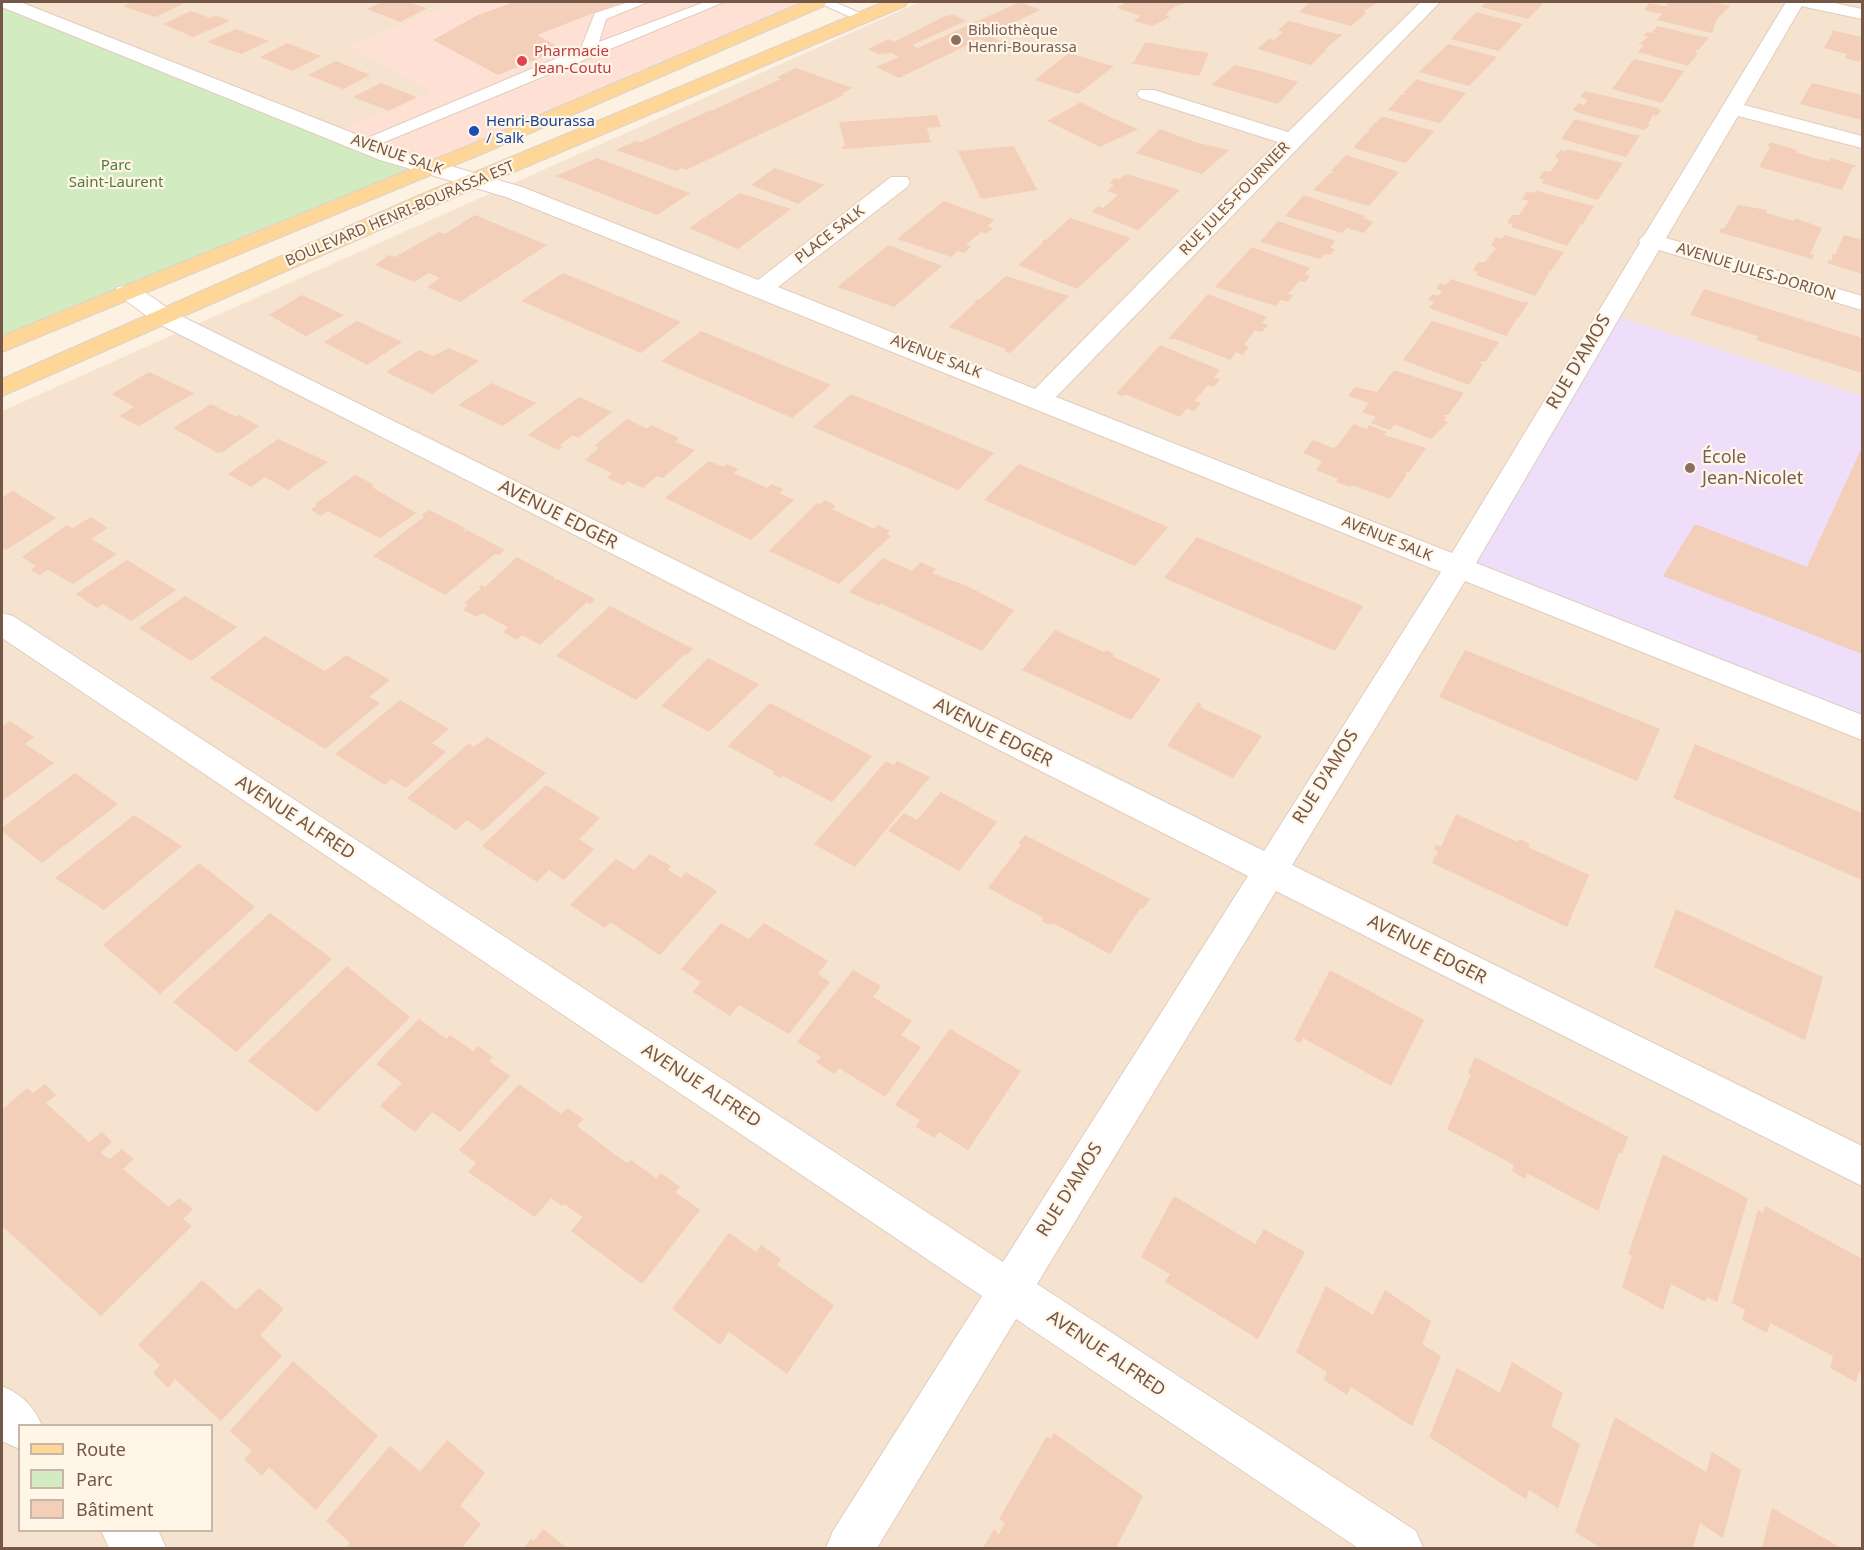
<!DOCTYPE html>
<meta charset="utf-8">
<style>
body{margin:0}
#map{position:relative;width:1864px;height:1550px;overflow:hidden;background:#fdf2e1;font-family:"Noto Sans",sans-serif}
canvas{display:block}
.frame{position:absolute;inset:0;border:3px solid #755747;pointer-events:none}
.legend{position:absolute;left:18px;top:1424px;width:195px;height:108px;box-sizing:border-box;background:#fff6e8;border:2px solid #c8b6a8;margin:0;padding:8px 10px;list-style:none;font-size:18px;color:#755747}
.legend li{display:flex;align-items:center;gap:12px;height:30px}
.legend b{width:30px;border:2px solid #c8b6a8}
</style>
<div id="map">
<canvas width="1864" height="1550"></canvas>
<div class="frame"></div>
<ul class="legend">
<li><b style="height:8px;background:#fed697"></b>Route</li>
<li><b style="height:16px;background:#d2ebc0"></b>Parc</li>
<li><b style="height:16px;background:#f3ceb8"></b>Bâtiment</li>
</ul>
</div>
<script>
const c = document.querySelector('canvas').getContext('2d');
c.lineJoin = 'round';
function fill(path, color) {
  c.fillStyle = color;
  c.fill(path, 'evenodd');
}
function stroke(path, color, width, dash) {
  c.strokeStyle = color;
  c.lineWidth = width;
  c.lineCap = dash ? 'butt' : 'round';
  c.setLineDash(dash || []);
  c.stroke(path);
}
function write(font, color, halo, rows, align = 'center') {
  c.font = font + ' "Noto Sans",sans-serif';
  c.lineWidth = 4.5;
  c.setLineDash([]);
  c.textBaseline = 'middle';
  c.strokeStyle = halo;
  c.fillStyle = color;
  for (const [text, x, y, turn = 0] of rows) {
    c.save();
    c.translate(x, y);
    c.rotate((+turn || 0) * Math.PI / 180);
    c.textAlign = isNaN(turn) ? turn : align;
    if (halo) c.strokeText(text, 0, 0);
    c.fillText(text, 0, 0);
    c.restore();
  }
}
fill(new Path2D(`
 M2,2H459L351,46L433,92L432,167L2,347Z
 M920,2H1862V1548H2V411ZM20,1426H212V1530H20Z`), '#f5e3cf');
fill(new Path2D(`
 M459,2H816L432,167L318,138L433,92L351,46Z`), '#fee0d4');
fill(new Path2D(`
 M1608,313L1862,396V728L1458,568Z`), '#efdef9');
fill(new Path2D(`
 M2,4L416,174L2,349Z`), '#d2ebc0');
fill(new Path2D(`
 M133,2H176L183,4L155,17L123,6Z
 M383,2H407L427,8L400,22L367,9Z
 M514,2H622L537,35L562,49L498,75L433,40L478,15Z
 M1020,2L1040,10L988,35L1002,42L994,45L980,39L899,78L876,67L899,57L892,53L878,54L868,49L889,39L894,42L945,16L954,15L966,21L912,45L918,48Z
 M1126,2H1182L1186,3L1174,7L1165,15L1170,17L1152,26L1134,21L1141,16L1117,8Z
 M1310,2L1314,3L1378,2L1364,11L1366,13L1351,26L1299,12Z
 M1486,2H1544L1528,19L1481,7Z
 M1669,2H1712L1730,6L1717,19L1712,33L1657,20L1662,14L1644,10L1649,3L1670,7L1666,5Z
 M191,11L210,18L216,15L230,21L193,37L163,24Z
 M1476,12L1523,24L1499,51L1451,39Z
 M1289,21L1338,34H1343L1325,49L1326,50L1311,65L1257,49L1269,39L1274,40L1283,32L1278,30Z
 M1657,26L1703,37H1709L1699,50H1696L1695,52L1698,53L1688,66L1638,52L1644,45L1638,44L1649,37L1643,36L1647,32L1652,33Z
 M236,29L269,41L241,54L207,42Z
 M1831,30L1862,37V55L1859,62L1845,58L1847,54L1824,48L1833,32Z
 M1145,42L1178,48L1209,53L1199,76L1130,63L1134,62Z
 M287,43L321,56L292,71L260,57Z
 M1448,44L1497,57L1469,86L1419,72Z
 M1069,53L1109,65L1114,66L1078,94L1035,80Z
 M1634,59L1684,71L1662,103L1612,89Z
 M336,61L370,75L343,89L308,75Z
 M1235,65L1264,72L1298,82L1278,104L1211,85Z
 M796,68L852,88L841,94L844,95L761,134L757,133L759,135L686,170L682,168L676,171L616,150L636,141L641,142L711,110L717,111L713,110L781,79L777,77Z
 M1417,79L1421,81L1466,93L1440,123L1388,110L1401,95L1406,94L1403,93Z
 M381,83L417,97L389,111L353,97Z
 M1812,83L1862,95V120L1800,104Z
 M1585,91L1658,108L1661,111L1657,116L1653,115L1648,124H1651L1644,130L1579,113L1573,110L1578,103L1584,105L1588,100L1580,97Z
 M1081,102L1110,117L1138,129L1100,147L1047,121Z
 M937,115L941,127L927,128L930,140L934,142L843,149L842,147L845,146L839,122Z
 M1381,117H1384L1434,131L1406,163L1356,149L1354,147L1366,133L1370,132L1368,130Z
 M1575,119L1635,135H1640L1626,157L1561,139Z
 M1160,129L1195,142L1229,150L1202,174L1136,153Z
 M1770,142L1797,150L1796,152L1813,158L1829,161L1830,158L1857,166L1852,168L1842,190L1759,167L1770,147L1768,146Z
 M1014,146L1037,190L981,199L958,151Z
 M1567,149L1623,163L1611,181L1607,180L1610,182L1598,200L1542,183L1544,180L1539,178L1544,171L1550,172L1559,160L1555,157L1560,150L1565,152Z
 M1346,155L1399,172L1369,206L1313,190L1329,174L1334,172L1331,171Z
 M597,158L690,193L657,215L556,176Z
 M775,168L824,185L798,204L751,185Z
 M1126,174L1180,190L1138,230L1092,212L1098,206L1103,208L1118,195L1107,191L1114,185L1109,183L1115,178L1120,179Z
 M1527,191L1534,193L1537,191L1594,206L1582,225L1577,224L1580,226L1567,246L1511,227L1513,224L1507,223L1512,215H1519L1529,201L1522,199Z
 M740,193L791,209L738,249L689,228Z
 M1304,195L1365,216L1363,218L1373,222L1364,233L1347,228L1342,233L1285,216Z
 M944,201L995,220L987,226L993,228L986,234L981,232L966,245L971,246L964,253L958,251L951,257L897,239Z
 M1738,205L1767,210L1766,213L1794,221L1795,218L1822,228L1810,254L1814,255L1812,259L1719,232L1721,228L1724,229Z
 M475,215L547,245L460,302L427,287L440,278L429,273L414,282L375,265L389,255L395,257L439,232L445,234Z
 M1070,218L1131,238L1077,289L1018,265L1043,243L1042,240H1046Z
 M1278,221L1335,241L1330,248L1335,249L1330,255L1325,254L1320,259L1260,242Z
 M1504,235L1564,252L1550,272L1547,271L1549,274L1535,296L1476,275L1478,272L1473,270L1478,262H1485L1496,248L1491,245L1496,237L1502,239Z
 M1844,235L1859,239L1862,237V274L1827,263L1829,260L1832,261V254L1835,255Z
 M889,245L942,266L894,307L837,287Z
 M1252,247L1310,268L1305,274L1310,276L1305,282L1299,281L1288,294L1293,295L1288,302L1281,300L1276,306L1215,287Z
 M563,273L621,297L681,322L641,353L521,301Z
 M1006,276L1069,296L1010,353L1004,351L1006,349L949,327L976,302L974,301L980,299Z
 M1451,279L1522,302H1529L1518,318H1515L1517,319L1506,336L1429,308L1434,302L1428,300L1432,294L1438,296L1442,291L1436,289L1440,283L1446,285Z
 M1704,289L1862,338V373L1756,340L1758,336L1690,315Z
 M1208,294L1267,317L1262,323L1268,325L1262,332L1255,330L1244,345L1249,347L1243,355L1236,352L1230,360L1176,339H1168Z
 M302,295L344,315L306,336L269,315Z
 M357,321L402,342L367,365L324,342Z
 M1432,321L1499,342L1485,362L1482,361L1480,363L1483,364L1469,385L1403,360Z
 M701,331L764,357L831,385L792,418L661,361Z
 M1160,345L1220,370L1214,377L1220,379L1214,387L1208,385L1194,401L1201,403L1194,411L1187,408L1180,417L1125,394L1123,396L1116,394Z
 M449,348L479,361L432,394L386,372L419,350L433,356Z
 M1394,370L1464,393L1448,415H1443L1447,417L1444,420L1448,422L1431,439L1395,424L1390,430L1371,423L1376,417L1362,412L1369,403L1348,396L1355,387L1377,392Z
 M149,372L194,393L139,426L119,416L134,407L112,394Z
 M492,383L536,403L503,426L458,405Z
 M851,394L922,423L994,453L958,490L813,427Z
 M579,397L612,412L578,438L573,435L560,445L563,447L558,450L528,435Z
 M211,404L236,417L239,415L259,426L223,452L218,453L173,428Z
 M627,419L647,429L651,425L679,438L675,442L695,450L663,478L657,476L643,488L628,481L623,485L607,478L612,473L585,460L599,448L594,446Z
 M1354,424L1367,429L1369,425L1387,432L1384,435L1426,448L1409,472H1404L1407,474L1390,499L1352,485L1350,487L1336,482L1338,479L1316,470L1322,461L1303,453L1313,440L1333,448L1337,446Z
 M278,439L328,462L288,490L265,477L251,487L228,474Z
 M1862,447V654L1663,576L1695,524L1807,567Z
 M709,461L723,467L727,464L738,469L734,473L767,488L772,484L783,489L779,493L794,500L751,540L665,498Z
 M1019,464L1092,495L1168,527L1135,566L984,500Z
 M355,475L373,484L372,487L416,513L380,538L327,511L321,516L311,510L317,505L315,504Z
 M13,491L56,518L9,548L2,550V498Z
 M825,500L836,506L832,509L874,529L878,525L890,531L887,534L891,536L839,584L769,551L817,503L821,504Z
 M429,510L465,528L464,533L467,530L505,550L499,555L495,554L445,595L373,556L424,517L422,515Z
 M91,517L108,528L91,539L117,554L73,584L48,570L40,575L31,570L36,566L22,557L67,525L73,528Z
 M1197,537L1279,571L1363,606L1335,651L1164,578Z
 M517,557L554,577L555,581L557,579L595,599L590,604L587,602L540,645L522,635L517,640L503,632L508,627L482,613L477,617L463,610L468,605L464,603L481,589L479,587L482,585L485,587Z
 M883,558L912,571L921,562L936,569L932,573L967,586L1014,610L982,651L880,603V606L849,592Z
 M127,560L176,590L131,621L103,604L97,608L76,594Z
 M185,596L237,627L191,661L139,628Z
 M610,606L693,649L687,655L685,654L636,700L556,656Z
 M1055,630L1104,652L1106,650L1114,654L1112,656L1161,679L1131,720L1022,670Z
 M265,636L325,671L346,655L390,680L369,697L380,703L325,749L210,678Z
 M1465,650L1660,729L1637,781L1439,697Z
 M708,658L759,684L709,732L661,706Z
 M400,700L449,729L432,743L446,752L406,788L391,779L385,785L335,754Z
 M1198,702L1202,704L1200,707L1262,736L1233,778L1167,746Z
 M770,703L872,756L832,802L783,776L780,778L773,774L775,772L728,746Z
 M10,721L34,737L25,744L54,763L2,801V727Z
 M487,737L546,773L483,831L467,820L456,830L407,798L469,743L474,747Z
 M1695,744L1862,813V880L1673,798Z
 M886,761L894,765L897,761L930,777L855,867L814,844Z
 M75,773L118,804L42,863L2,831V828Z
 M546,785L600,818L579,839L594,849L564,880L549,870L537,882L482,846Z
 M941,792L997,822L959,871L888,831L904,813L917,820Z
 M1456,814L1518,842L1519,839L1524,841L1530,844L1528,847L1589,875L1567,927L1432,863L1438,851L1434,849L1436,845L1441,847Z
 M134,815L182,846L104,910L55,878Z
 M1025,835L1150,899L1143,909L1141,907L1110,954L1053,923L1051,925L1045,923L1042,921L1044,918L988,888L1021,845L1018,844Z
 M650,854L671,866L668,870L681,878L686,872L717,891L660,955L610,922L605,928L570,905L616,859L634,870Z
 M199,863L255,907L160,994L103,945Z
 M1676,909L1823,977L1805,1040L1654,967Z
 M270,913L332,959L236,1052L173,1002Z
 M721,923L749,939L764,923L828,961L818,974L830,982L789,1034L739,1005L730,1016L693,992L701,982L681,969Z
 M347,966L410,1017L317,1112L248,1061Z
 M853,970L881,986L873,997L912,1021L901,1035L921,1047L885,1097L839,1068L834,1074L816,1062L821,1057L797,1042Z
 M1330,970L1424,1020L1391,1086L1303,1038L1300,1043L1294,1040Z
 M419,1019L447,1039L450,1035L473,1051L478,1046L493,1057L489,1061L510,1076L460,1132L432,1112L415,1132L380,1106L402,1083L376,1064Z
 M950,1029L1021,1071L968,1150L939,1132L935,1138L916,1127L920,1120L895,1105Z
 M1475,1057L1628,1137L1622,1154L1619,1152L1598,1211L1527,1173L1525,1179L1512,1171L1514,1165L1447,1129L1471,1075L1468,1073Z
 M45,1084L56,1095L46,1103L89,1142L102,1132L112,1142L101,1152L103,1155L110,1159L122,1149L134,1159L123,1169L169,1207L179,1198L193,1209L183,1219L192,1226L101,1316L2,1226V1110L27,1088L33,1093Z
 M519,1084L561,1114L567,1108L584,1119L577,1126L610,1151L627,1163L631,1160L656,1178L661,1173L680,1187L675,1192L700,1210L642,1284L571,1231L583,1217L564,1204L562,1206L551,1198L535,1217L468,1172L476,1163L459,1150Z
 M1663,1154L1748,1198L1717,1302L1707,1297L1705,1302L1671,1284L1663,1310L1622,1287L1632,1256L1628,1254Z
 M1174,1196L1255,1244L1264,1229L1305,1252L1258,1339L1165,1282L1170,1274L1141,1257Z
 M1765,1206L1862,1259V1373L1859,1371L1856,1382L1830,1368L1833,1356L1770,1323L1767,1333L1742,1320L1745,1310L1732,1303L1758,1210L1763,1213Z
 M729,1233L756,1252L761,1245L781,1259L777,1265L834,1305L787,1374L729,1332L720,1345L672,1309Z
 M202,1280L236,1310L259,1288L284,1309L260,1335L282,1356L221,1421L175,1379L168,1388L153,1373L160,1365L138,1345Z
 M1326,1286L1373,1315L1385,1290L1431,1321L1422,1344L1441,1356L1412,1426L1351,1387L1347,1395L1324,1380L1327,1372L1296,1352Z
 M293,1361L378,1436L316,1510L269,1467L262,1476L244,1459L252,1451L230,1431Z
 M1512,1362L1563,1393L1551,1426L1580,1444L1558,1508L1529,1490L1526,1499L1429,1437L1457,1368L1500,1393Z
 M1615,1417L1706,1472L1712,1452L1741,1470L1723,1538L1700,1523L1693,1548H1601L1575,1532Z
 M1054,1433L1143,1496L1116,1548H983L994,1529L999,1534L1005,1523L999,1519L1047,1436L1051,1439Z
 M447,1440L485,1473L460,1506L481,1524L462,1548H346L350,1543L326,1521L390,1446L420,1472Z
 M1772,1508L1841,1548H1762Z
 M543,1529L567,1548H524L531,1539L534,1541Z`), '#f3ceb8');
const service = new Path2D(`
 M629,2H648L606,19L599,42L705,2H724L370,148L364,150L356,145L358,142L581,48L595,13Z
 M817,2H835L871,18L869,21H859Z`);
const minor = new Path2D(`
 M2,2H20L396,150L522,187L758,280L891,177H907L910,182L907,187L778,287L1035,389L1278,142L1140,98L1137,94L1140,90H1154L1288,132L1421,2H1440L1056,397L1452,553L1640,243L1639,240L1645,234L1786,2H1804L1744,105L1862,136V148L1738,116L1666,238L1862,296V310L1659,250L1476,563L1862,715V740L1465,581L1292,865L1862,1146V1186L1276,891L1037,1284L1416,1531L1423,1548H1358L1016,1319L877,1548H826L833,1531L982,1296L2,638V613L13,616L1003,1262L1248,876L155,322L114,292L118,287C137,282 157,301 173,312L1264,851L1441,572L506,197L380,160L2,7Z
 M2,1386C22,1395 34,1406 42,1426H20V1449L2,1441Z
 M101,1530H158L166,1548H109Z`);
const tertiary = new Path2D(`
 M1798,2H1830L1862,9V19L1801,6Z`);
const primary = new Path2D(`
 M804,2H827L824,6L484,153L2,352V336L470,145Z
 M884,2H908L905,6L436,205L2,396V379L420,195Z`);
stroke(service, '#e1cdbd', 2);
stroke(minor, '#e1cdbd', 2);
stroke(tertiary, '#e1cdbd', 2);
stroke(primary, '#dbd3cf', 2);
fill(service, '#fff');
fill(minor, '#fff');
fill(tertiary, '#fff');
fill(primary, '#fed697');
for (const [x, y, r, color] of [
 [956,40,6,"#8d6e63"],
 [522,61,6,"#e0444e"],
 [474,131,6,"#1a4fb4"],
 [1690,468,6,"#8d6e63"]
]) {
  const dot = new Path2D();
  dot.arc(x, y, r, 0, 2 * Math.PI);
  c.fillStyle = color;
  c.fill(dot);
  stroke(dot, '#fff6e8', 2);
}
write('15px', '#785e54', '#fff6e8', [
 ["Bibliothèque",968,31],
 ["Henri-Bourassa",968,48]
], 'left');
write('15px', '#be3a42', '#fff6e8', [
 ["Pharmacie",534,52],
 ["Jean-Coutu",534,69]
], 'left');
write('15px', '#164399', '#fff6e8', [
 ["Henri-Bourassa",486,122],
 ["/ Salk",486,139]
], 'left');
write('15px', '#755747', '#fff6e8', [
 ["AVENUE SALK",397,155,19],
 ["RUE JULES-FOURNIER",1235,199,-46],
 ["BOULEVARD HENRI-BOURASSA EST",400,214,-23],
 ["PLACE SALK",830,235,-38],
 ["AVENUE JULES-DORION",1756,272,17],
 ["AVENUE SALK",936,357,21],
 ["AVENUE SALK",1387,539,22]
]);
write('15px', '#527b3f', '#fff6e8', [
 ["Parc",116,166],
 ["Saint-Laurent",116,183]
]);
write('18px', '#755747', '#fff6e8', [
 ["RUE D'AMOS",1579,362,-59],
 ["AVENUE EDGER",558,515,27],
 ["AVENUE EDGER",993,733,27],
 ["RUE D'AMOS",1326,777,-58],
 ["AVENUE ALFRED",295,818,33],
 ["AVENUE EDGER",1427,950,27],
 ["AVENUE ALFRED",701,1086,33],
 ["RUE D'AMOS",1070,1190,-58],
 ["AVENUE ALFRED",1106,1354,34]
]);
write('18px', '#785e54', '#fff6e8', [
 ["École",1702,458],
 ["Jean-Nicolet",1702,479]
], 'left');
</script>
